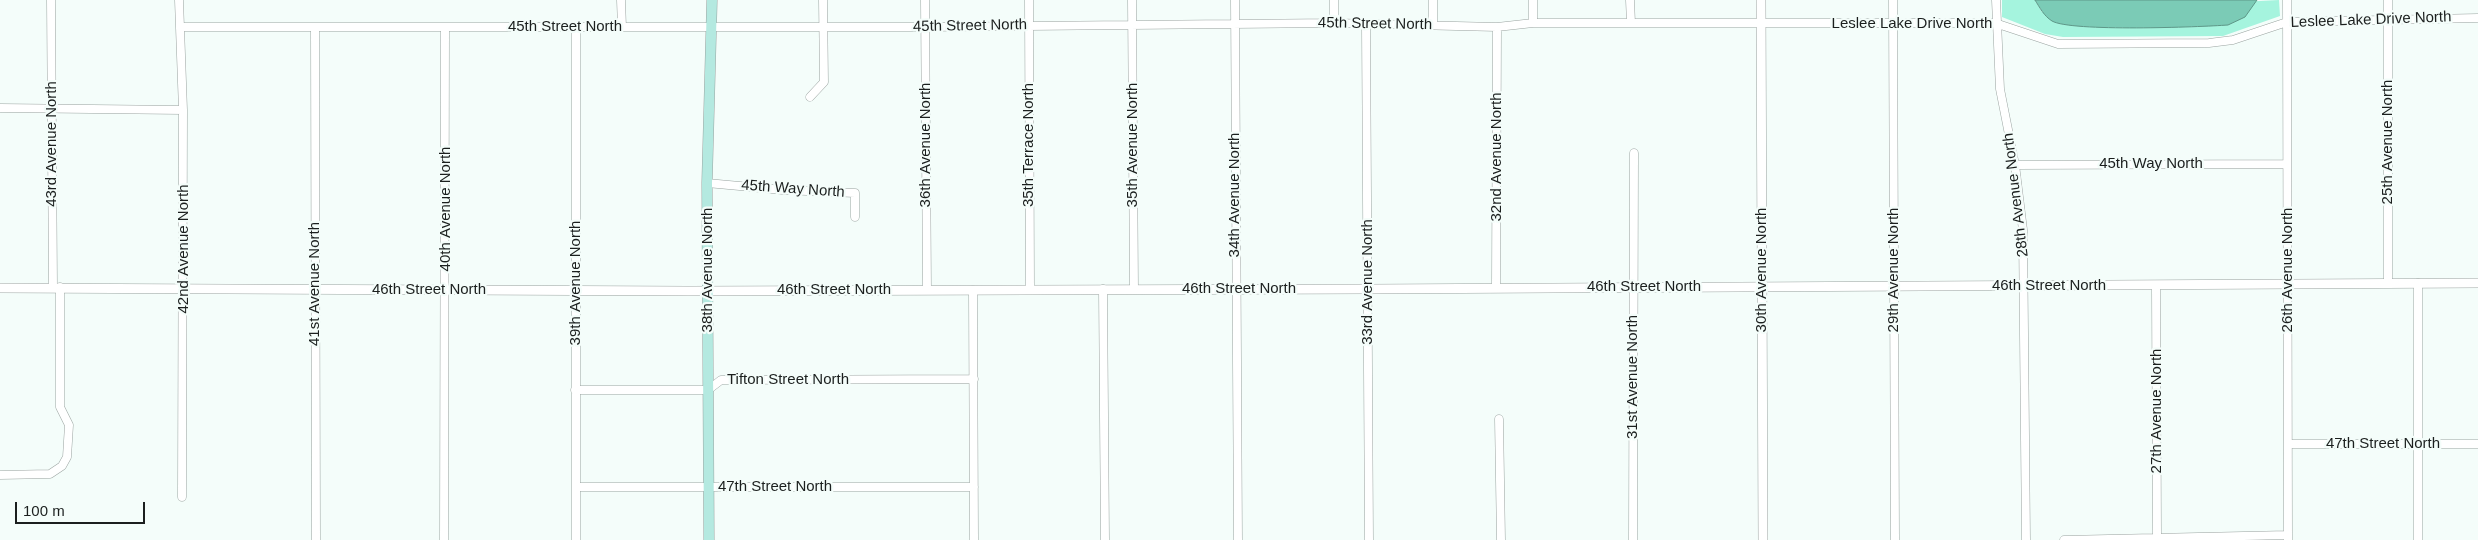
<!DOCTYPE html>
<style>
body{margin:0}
#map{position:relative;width:2478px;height:540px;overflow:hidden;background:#f4fdfa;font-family:Helvetica,sans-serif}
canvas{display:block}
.scale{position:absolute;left:15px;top:502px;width:130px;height:22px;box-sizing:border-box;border:2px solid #1b1f1e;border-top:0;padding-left:6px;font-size:15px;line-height:18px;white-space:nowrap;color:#1b1f1e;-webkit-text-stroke:4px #f4fdfa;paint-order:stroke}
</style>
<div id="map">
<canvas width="2478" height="540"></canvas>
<div class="scale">100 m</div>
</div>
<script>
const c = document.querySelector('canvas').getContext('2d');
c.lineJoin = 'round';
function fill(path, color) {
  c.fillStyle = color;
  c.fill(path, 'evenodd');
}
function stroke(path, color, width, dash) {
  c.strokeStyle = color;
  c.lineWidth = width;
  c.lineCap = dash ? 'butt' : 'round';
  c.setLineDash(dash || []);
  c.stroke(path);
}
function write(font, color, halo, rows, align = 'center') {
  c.font = font + ' Helvetica,sans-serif';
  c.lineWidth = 4.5;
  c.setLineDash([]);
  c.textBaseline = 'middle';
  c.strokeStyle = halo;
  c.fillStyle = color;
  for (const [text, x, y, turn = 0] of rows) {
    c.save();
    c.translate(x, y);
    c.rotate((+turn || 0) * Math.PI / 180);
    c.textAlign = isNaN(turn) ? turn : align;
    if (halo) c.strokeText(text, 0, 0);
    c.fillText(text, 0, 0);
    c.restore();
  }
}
fill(new Path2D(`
 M2002,0H2035L2042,12L2279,0L2280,16L2223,36L2063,37L2045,34L2002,17Z`), '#a5f4de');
const water = new Path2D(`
 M2035,0H2257L2245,17L2228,25C2200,27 2071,32 2052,21C2044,16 2040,8 2035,0Z`);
fill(water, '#7bcbb6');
stroke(water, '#5e9788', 1);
const minor = new Path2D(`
 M51,0L53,287
 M179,0L183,110L182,497
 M621,0L622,27
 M925,0L927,290
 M1029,0L1030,290
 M1132,0L1134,289
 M1235,0L1238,540
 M1433,0V25
 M1533,0V23
 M1630,0L1631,23
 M1893,0L1895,540
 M1996,0L2000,89L2015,165L2023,230L2026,540
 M2287,0L2288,540
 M1334,23V0
 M1366,25L1369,540
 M180,27H925L1334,23L1497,27L1533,23H1995L2058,44L2209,43L2233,40L2287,22L2478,18
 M315,27L316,540
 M576,27V540
 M810,97L824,82L823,0
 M0,108L183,110
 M2015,165L2287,164
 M707,183L783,190L855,193V217
 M2388,283V0
 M2156,286L2157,537
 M1496,287L1497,27
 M1103,289L1105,540
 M973,290L974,540
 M575,390H708L721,380L974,379
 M1499,419L1501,540
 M2288,444H2478
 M0,475L50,474L62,466L67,457L69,425L60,407V287
 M576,487H974
 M444,540L445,27
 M1633,540L1634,153
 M2064,540L2288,535
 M2418,540V283`);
const tertiary = new Path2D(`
 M1761,0L1763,540
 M0,288L688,291L1368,289L2478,283`);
const secondary = new Path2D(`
 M709,540L707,183L712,0`);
stroke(minor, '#9aa3a0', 9);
stroke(tertiary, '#9aa3a0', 10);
stroke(secondary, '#9aa3a0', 11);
stroke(minor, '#fff', 8);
stroke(tertiary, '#fff', 9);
stroke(secondary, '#b4e9e0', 10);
write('15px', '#1b1f1e', '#f4fdfa', [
 ["Leslee Lake Drive North",2371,20,-2],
 ["45th Street North",1375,24,1],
 ["Leslee Lake Drive North",1912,24],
 ["45th Street North",970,26,-1],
 ["45th Street North",565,27],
 ["25th Avenue North",2388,142,-90],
 ["43rd Avenue North",52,144,-90],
 ["36th Avenue North",926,145,-90],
 ["35th Terrace North",1029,145,-90],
 ["35th Avenue North",1133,145,-90],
 ["32nd Avenue North",1497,157,-90],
 ["45th Way North",2151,164],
 ["45th Way North",793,189,4],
 ["34th Avenue North",1235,195,-90],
 ["28th Avenue North",2016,195,-97],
 ["40th Avenue North",446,209,-90],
 ["42nd Avenue North",184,249,-90],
 ["38th Avenue North",708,270,-90],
 ["30th Avenue North",1762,270,-90],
 ["29th Avenue North",1894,270,-90],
 ["26th Avenue North",2288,270,-90],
 ["33rd Avenue North",1368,282,-90],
 ["39th Avenue North",576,283,-90],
 ["41st Avenue North",315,284,-90],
 ["46th Street North",2049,286],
 ["46th Street North",1644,287],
 ["46th Street North",1239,289],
 ["46th Street North",429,290],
 ["46th Street North",834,290],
 ["31st Avenue North",1633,377,-90],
 ["Tifton Street North",788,380],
 ["27th Avenue North",2157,411,-90],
 ["47th Street North",2383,444],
 ["47th Street North",775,487]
]);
</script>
